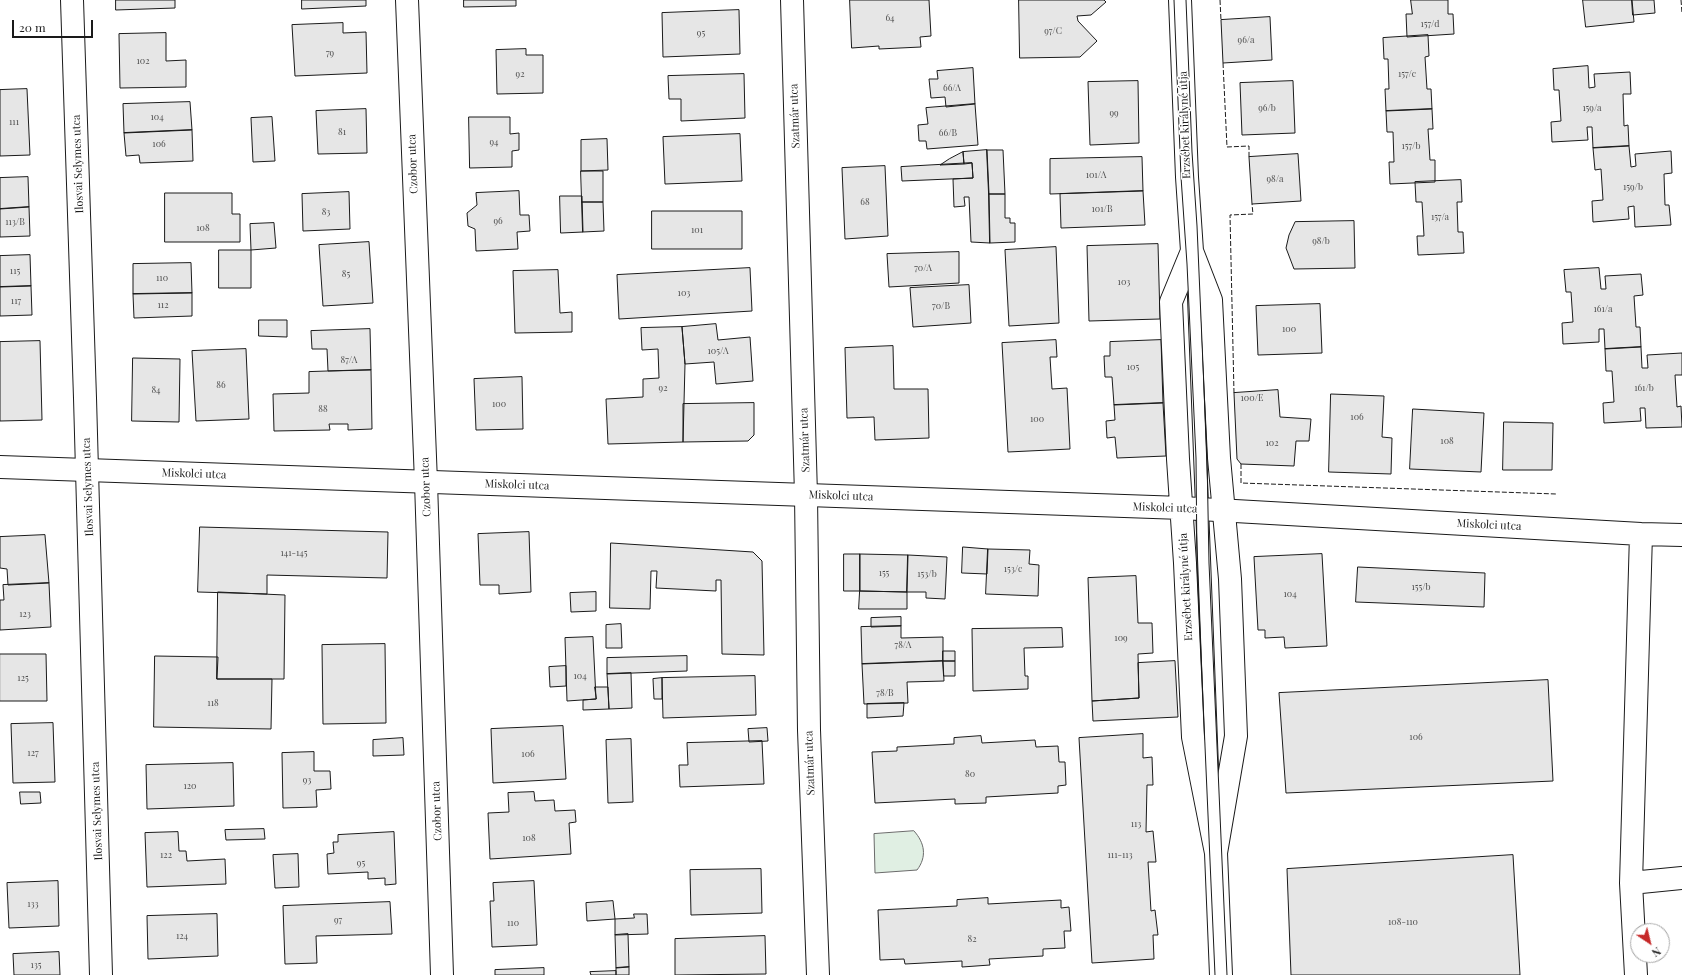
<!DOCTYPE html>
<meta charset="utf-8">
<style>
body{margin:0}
#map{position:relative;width:1682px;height:975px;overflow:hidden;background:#fff;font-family:"Playfair Display",serif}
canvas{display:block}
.north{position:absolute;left:1630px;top:923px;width:40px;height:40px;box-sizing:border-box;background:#fff;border:1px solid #a3a3a3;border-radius:50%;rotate:145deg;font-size:11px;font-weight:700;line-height:16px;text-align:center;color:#1a1a1a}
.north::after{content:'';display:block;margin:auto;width:14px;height:18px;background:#c62828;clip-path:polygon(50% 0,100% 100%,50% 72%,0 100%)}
.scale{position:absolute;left:12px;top:20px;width:81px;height:18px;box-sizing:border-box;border:2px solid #1a1a1a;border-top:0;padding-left:5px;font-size:12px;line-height:14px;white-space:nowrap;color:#1a1a1a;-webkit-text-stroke:3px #fff;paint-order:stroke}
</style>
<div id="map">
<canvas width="1682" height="975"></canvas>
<div class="north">N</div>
<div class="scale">20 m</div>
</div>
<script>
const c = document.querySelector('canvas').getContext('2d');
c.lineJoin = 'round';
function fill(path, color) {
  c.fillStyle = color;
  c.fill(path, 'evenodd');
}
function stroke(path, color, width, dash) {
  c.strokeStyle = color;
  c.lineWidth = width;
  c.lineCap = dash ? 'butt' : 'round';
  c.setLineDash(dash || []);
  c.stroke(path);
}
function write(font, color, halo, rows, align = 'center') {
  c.font = font + ' "Playfair Display",serif';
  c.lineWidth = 3;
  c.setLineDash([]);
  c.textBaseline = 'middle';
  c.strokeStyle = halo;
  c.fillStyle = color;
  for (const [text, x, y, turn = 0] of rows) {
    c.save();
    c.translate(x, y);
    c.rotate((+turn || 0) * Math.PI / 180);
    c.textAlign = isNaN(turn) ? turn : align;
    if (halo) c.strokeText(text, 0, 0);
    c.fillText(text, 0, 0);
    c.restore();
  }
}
const green = new Path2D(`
 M914,831C925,843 927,857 917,870L875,873L874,834Z`);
fill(green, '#e0efe3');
stroke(green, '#6a6a6a', 1);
const building = new Path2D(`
 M116,0H175V8L116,10Z
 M302,0H366V6L302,9Z
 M464,0H516V6L464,7Z
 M850,0H929L931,36L920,37L921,47L879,49V46L852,48Z
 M1019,0H1104L1106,2L1091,15L1077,16L1078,21L1097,41L1080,57L1020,58Z
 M1411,0H1448V14H1453L1454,34L1407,37L1406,14H1412Z
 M1583,0H1632L1634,22L1586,27Z
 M1632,0H1654L1655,13L1633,15Z
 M739,10L740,54L663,57L662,13Z
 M1270,17L1272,60L1223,63L1221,20Z
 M343,23V33L366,32L367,73L295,76L292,25Z
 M166,33V61L186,60V87L120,88L119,34Z
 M1428,35L1429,56L1425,57L1427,89H1431L1432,109L1386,111L1385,89H1389L1388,59H1384L1383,38Z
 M526,49V55H543V93L497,94L496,50Z
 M1588,66L1589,88L1595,87L1594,74L1630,72L1631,94H1623L1624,126L1628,125L1629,146L1593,148L1592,127H1587L1588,140L1552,142L1551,122L1561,121L1559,90H1554L1553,69Z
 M973,68L975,104L946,107L945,97L931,98L929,79H938L937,71Z
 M744,74L745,118L681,121V99H669L668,76Z
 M1138,81L1139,143L1090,145L1088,82Z
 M1293,81L1295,133L1242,135L1240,83Z
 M27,89L30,155L0,156V90Z
 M190,102L192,130L124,133L123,104Z
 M975,104L978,145L927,149L926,141H919L918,125L928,124L926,108Z
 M366,109L367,153L318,154L316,111Z
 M1432,109L1433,129H1428L1430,160H1435V182L1390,184L1389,162H1394L1393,132H1387L1386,111Z
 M272,117L275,161L253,162L251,118Z
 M469,117H510V134L519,133V150L512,151V167L470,168Z
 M192,130L193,161L140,163L139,155L126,156L124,133Z
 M740,134L742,181L665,184L663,137Z
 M607,139L608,170L581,171V140Z
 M1629,146L1631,167L1636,166L1635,154L1671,151L1672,173L1664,174L1665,205H1669L1671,225L1635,227L1634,206L1628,207L1629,219L1593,222L1592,201L1603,200L1601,169L1595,170L1593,148Z
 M987,150L989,194L990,243L971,242L969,197H964L965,206L954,207L953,179L973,178L972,163L964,164L963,152Z
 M987,150H1003L1005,194H989Z
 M963,152L964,164L940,165L949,159Z
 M1298,154L1301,201L1252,204L1249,157Z
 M1142,157L1143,191L1050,194V159Z
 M972,163L973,178L902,181L901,167Z
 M885,166L888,236L845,239L842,168Z
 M581,171H603V202H582Z
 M28,177L29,207L0,209V178Z
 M1461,180L1462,202H1457L1458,232H1463L1464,253L1418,255L1417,236H1424L1422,202H1416L1415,182Z
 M519,191L520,215H529L530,231L517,232L518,249L476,251L475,229L468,226L467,213L477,205L476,193Z
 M1143,191L1145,225L1061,228L1060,194Z
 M349,192L350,229L303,231L302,194Z
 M165,193H232V214H240V242H165Z
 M989,194H1005V218H1010V223H1015V242L990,243Z
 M560,196H582L583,232L561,233Z
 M582,202H603L604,231L583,232Z
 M29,207L30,236L0,237V209Z
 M652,211H742V249H652Z
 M1354,221L1355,268L1294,269L1286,248L1289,235L1295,222Z
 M274,223L276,248L251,250L250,224Z
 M369,242L373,303L323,306L319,245Z
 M1158,244L1160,319L1089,321L1087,246Z
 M1056,247L1059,323L1009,326L1005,250Z
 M219,250H251V288H219Z
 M959,252V283L889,287L887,254Z
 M30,255L31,286L0,287V256Z
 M191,263L192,293L133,294V264Z
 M750,268L752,311L619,319L617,275Z
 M1599,268L1601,289H1606L1605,276L1641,274L1643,295L1634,296L1636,327H1640L1641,347L1605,349L1604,329H1599V342L1563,344L1562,323L1573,322L1571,292H1566L1564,270Z
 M558,270L560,313L572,312V332L515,333L513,271Z
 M969,285L971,323L913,327L910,288Z
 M31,286L32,315L0,316V287Z
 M192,293V316L134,318L133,294Z
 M1320,304L1322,353L1258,355L1256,306Z
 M259,320H287V337L259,336Z
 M716,324L718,340L750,337L753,381L716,384L714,362L685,364L682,327Z
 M682,327L685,364L683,442L608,444L606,399L643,397V379L659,378L658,349L642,350L641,328Z
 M370,329L371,370L328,371L327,349H312L311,331Z
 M1056,340L1057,357H1050L1052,389L1067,388L1070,449L1008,452L1002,343Z
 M1161,340L1163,403L1114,405L1112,377H1105L1104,356H1110V342Z
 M40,341L42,420L0,421V342Z
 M893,346L894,389H928L929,438L875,440L874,417L847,418L845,348Z
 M1641,347L1642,368H1648L1647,355L1682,353V375H1675L1677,407L1681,406L1682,427L1646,428L1645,408H1640L1641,421L1604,423L1603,403L1614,402L1612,371H1606L1605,349Z
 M246,349L249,419L196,421L192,351Z
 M133,358L180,359L179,422L132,421Z
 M371,370L372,429L348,430V424H329L330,430L274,431L273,394L309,393V372Z
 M522,377L523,429L476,430L474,379Z
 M1278,390L1280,417L1311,419L1309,441H1296L1294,466L1241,464L1237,459L1234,393Z
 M1331,394L1384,396L1382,437L1392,438L1391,474L1329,472Z
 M754,403V435L748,441L683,442V404Z
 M1163,403L1166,456L1117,458L1115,437L1107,438L1106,421L1115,420L1114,405Z
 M1413,409L1484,413L1481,472L1410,469Z
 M1504,422L1553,423L1552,470H1503Z
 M200,527L388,532L387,578L267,575V594L198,592Z
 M529,532L531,592L499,594V585H480L478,534Z
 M45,535L49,583L8,585L7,569L0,568V537Z
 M611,543L753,552L762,561L764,655L722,654L721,580H716V591L656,588L657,571H651L650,609L610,608Z
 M963,547L988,549L987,574L962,573Z
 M988,549L1030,550L1029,564L1039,565L1038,596L986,594Z
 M844,554H860V591H844Z
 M860,554L908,555L907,592L860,591Z
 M1322,554L1327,646L1285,648L1284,637L1265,638V630H1258L1254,557Z
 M908,555L947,557L945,599L926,598V592H907Z
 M1358,567L1485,573L1484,607L1356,602Z
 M1136,576L1138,623H1152L1153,653L1138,654L1139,698L1092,701L1088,578Z
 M49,583L51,627L0,630V600H4L3,585Z
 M860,591L907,592V609H859Z
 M218,592L285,595L284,679H217Z
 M596,592V611L571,612L570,593Z
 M901,617V626L871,627V618Z
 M621,624L622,648H606V625Z
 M901,626V638L943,637V661L862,664L861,627Z
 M1062,628L1063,647L1024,648L1025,676H1028V689L973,691L972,629Z
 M593,637L596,699L567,701L565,638Z
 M385,644L386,723L323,724L322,645Z
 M943,651H955V661H943Z
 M0,654H46L47,701H0Z
 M155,656L218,657L217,679H272L271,729L154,727Z
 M687,656V671L607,674V658Z
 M943,661L944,681L907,682L908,703L864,704L862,664Z
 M943,661H955V676H944Z
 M1175,661L1178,717L1093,721L1092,701L1139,698L1138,663Z
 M566,666V686L550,687L549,667Z
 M631,673L632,708L609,709L607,674Z
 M755,676L756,715L663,718L662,678Z
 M662,678V699H654L653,679Z
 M1548,680L1553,781L1286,793L1279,693Z
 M595,687H608L609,709L583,710V700L596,699Z
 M904,703L903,716L867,718V704Z
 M53,723L55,782L13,783L11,724Z
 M563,726L566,779L493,783L491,729Z
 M767,728L768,741L749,742L748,729Z
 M1143,734V758L1152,757L1153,785H1147L1146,832L1153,831L1156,862H1148L1151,911L1155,910L1158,935H1153L1154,959L1092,963L1079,738Z
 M981,736L982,743L1035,740L1036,747L1058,746L1059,762H1065L1066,785L1058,786V793L986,797V803L955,804V799L875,803L872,752L897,751V747L954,744V738Z
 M403,738L404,755L373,756V740Z
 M631,739L633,802L608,803L606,740Z
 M762,741L764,784L680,787L679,765H688L687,743Z
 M314,752V771H330L331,789L316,790L317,807L283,808L282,753Z
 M233,763L234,806L147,809L146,765Z
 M20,792H40L41,803L21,804Z
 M534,792L535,801L554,800L555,811L575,810L576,822L569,823L571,854L490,859L488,813L509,812L508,793Z
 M264,829L265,839L226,840L225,830Z
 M178,832L179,851H186L187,861L225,859L226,884L147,887L145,833Z
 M394,832L396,884L385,885V878L368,879V872L328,874L327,854L334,853L333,842H338V835Z
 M298,854L299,887L275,888L273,855Z
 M1513,855L1520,975H1291L1287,869Z
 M761,869L762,913L691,915L690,870Z
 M58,881L59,926L9,928L7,883Z
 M534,881L537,945L492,947L490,901H494L493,883Z
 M988,898V904L1061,900V908L1069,907L1071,931H1064L1065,948L1043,949V956L989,959L990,965L962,967V961L905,964L904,959L880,960L878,910L957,906V900Z
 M613,901L615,919L587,921L586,903Z
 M390,902L392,934L316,936L317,963L285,964L283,906Z
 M217,914L218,956L148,959L147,916Z
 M634,914H647L648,934L615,935V919L634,918Z
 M628,934L629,967L616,968L615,935Z
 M765,936L766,974L675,975V939Z
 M59,952L60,975H14L13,954Z
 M629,967V975H616V968Z
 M544,968V975H495V970Z
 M616,971V975H591L590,972Z`);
fill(building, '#e6e6e6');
stroke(building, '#1a1a1a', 1);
const lane = new Path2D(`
 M1193,271C1201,445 1205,620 1213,794`);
const street = new Path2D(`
 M72,0L85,398L101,975
 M407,0L426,482L442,975
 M792,0L806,495L809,730L818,975
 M1182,508L1641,534L1682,535
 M1631,883L1682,878
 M1636,975L1631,883L1641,534`);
const secondary = new Path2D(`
 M1180,0L1187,177L1192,251L1211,300L1219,458L1230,579L1236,736L1216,853
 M1192,251L1171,302L1178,459L1185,563L1193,737L1216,853L1221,975
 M0,467L1182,508`);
stroke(lane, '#1a1a1a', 14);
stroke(street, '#1a1a1a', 24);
stroke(secondary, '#1a1a1a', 24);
stroke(lane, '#fff', 12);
stroke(street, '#fff', 22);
stroke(secondary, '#fff', 22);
stroke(new Path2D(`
 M1174,0L1181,177L1187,264L1196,458L1197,563L1215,975
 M1186,0L1192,152L1197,226L1207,458L1209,563L1227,975`), '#1a1a1a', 1);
stroke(new Path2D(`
 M1220,0L1221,20
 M1681,0L1682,13
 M1223,63L1227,147L1249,146V157
 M1234,393L1230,215L1253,214L1252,204
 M1241,464V483L1556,494`), '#1a1a1a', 1, [5, 2]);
write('9px', '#4d4d4d', null, [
 ["64",890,18],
 ["157/d",1430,24],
 ["97/C",1053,31],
 ["95",701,33],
 ["96/a",1246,40],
 ["79",330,53],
 ["102",143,61],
 ["92",520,74],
 ["157/c",1407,74],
 ["66/A",952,88],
 ["96/b",1267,108],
 ["159/a",1592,108],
 ["99",1114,113],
 ["104",157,117],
 ["111",14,122],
 ["81",342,132],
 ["66/B",948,133],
 ["94",494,142],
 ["106",159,144],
 ["157/b",1411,146],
 ["101/A",1096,175],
 ["98/a",1275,179],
 ["159/b",1633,187],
 ["68",865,202],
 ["101/B",1102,209],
 ["83",326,212],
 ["157/a",1440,217],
 ["96",498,221],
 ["113/B",15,222],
 ["108",203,228],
 ["101",697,230],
 ["98/b",1321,241],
 ["70/A",923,268],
 ["115",15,271],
 ["85",346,274],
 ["110",162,278],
 ["103",1124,282],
 ["103",684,293],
 ["117",16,301],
 ["112",163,305],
 ["70/B",941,306],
 ["161/a",1603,309],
 ["100",1289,329],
 ["105/A",718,351],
 ["87/A",349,360],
 ["105",1133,367],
 ["86",221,385],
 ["92",663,388],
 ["161/b",1644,388],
 ["84",156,390],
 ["100/E",1252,398],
 ["100",499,404],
 ["88",323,409],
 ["106",1357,417],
 ["100",1037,419],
 ["108",1447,441],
 ["102",1272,443],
 ["141-145",294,553],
 ["153/c",1013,569],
 ["155",884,573],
 ["153/b",927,574],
 ["155/b",1421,587],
 ["104",1290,594],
 ["123",25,614],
 ["109",1121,638],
 ["78/A",903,645],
 ["104",580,676],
 ["125",23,678],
 ["78/B",885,693],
 ["118",213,703],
 ["106",1416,737],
 ["127",33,753],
 ["106",528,754],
 ["80",970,774],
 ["93",307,780],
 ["120",190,786],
 ["113",1136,824],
 ["108",529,838],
 ["122",166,855],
 ["111-113",1120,855],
 ["95",361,863],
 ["133",33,904],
 ["97",338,920],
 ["108-110",1403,922],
 ["110",513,923],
 ["124",182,936],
 ["82",972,939],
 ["135",36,965]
]);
write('11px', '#1a1a1a', '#fff', [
 ["Szatmár utca",795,116,-92],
 ["Erzsébet királyné útja",1185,125,-92],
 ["Ilosvai Selymes utca",78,164,-92],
 ["Czobor utca",413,164,-92],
 ["Szatmár utca",805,440,-92],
 ["Miskolci utca",194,474,2],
 ["Miskolci utca",517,485,2],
 ["Ilosvai Selymes utca",88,487,-92],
 ["Czobor utca",426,487,-92],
 ["Miskolci utca",841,496,2],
 ["Miskolci utca",1165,508,2],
 ["Miskolci utca",1489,525,3],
 ["Erzsébet királyné útja",1186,587,-93],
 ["Szatmár utca",810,763,-92],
 ["Ilosvai Selymes utca",97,811,-92],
 ["Czobor utca",437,811,-92]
]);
</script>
